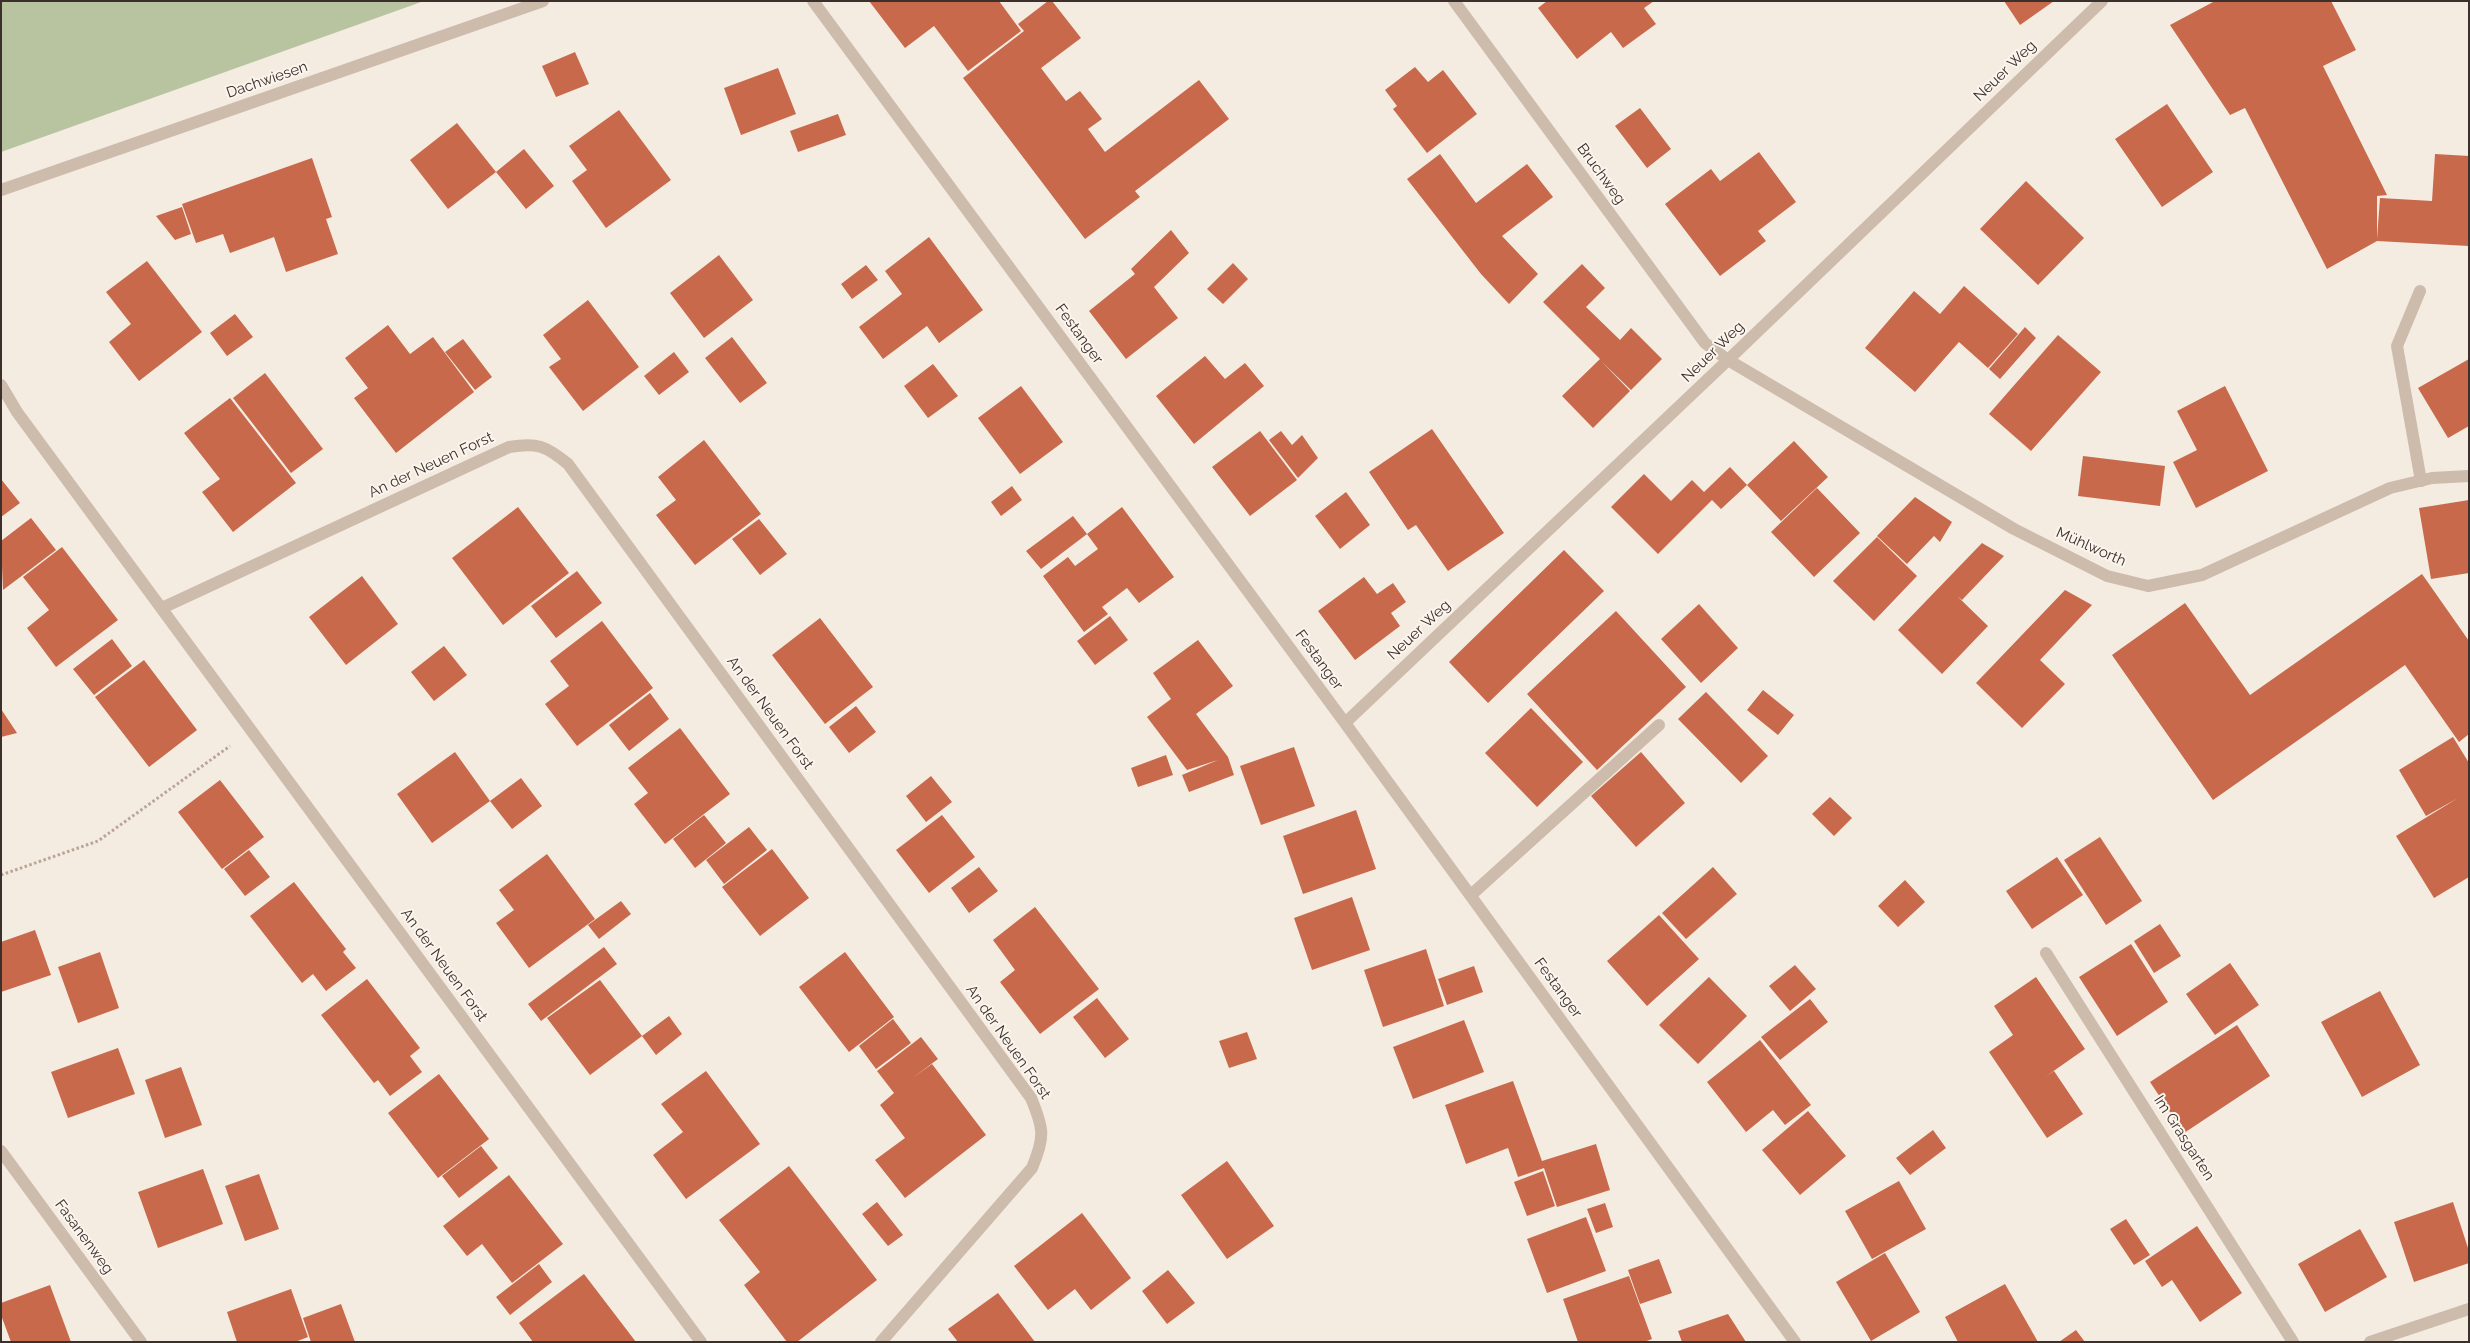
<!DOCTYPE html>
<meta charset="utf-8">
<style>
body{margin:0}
#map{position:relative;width:2470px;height:1343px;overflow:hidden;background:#f4ebe1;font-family:Raleway,sans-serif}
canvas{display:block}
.frame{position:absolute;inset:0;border:2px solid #3b302b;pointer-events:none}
</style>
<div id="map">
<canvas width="2470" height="1343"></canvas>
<div class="frame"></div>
</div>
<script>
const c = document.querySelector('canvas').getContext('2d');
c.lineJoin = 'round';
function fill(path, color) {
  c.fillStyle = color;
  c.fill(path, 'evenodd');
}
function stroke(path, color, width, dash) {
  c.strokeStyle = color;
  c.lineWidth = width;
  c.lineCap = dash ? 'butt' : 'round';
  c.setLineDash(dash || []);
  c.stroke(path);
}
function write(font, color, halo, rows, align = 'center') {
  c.font = font + ' Raleway,sans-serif';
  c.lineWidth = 4;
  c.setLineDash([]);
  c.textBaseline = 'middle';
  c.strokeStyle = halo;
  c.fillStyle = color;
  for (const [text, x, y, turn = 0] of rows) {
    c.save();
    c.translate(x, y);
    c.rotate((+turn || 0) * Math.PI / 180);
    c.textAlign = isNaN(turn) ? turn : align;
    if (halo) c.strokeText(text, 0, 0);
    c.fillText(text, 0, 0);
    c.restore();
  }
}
fill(new Path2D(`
 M1,1H424L1,152Z`), '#b8c4a0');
fill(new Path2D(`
 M869,1H999L1021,31L968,71L934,26L905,48Z
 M1048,1H1052L1081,38L1041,68L1066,101L1080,91L1102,119L1088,129L1105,152L1199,80L1229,119L1135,191L1140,197L1085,239L963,78L1024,31L1018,24Z
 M1547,1H1654L1644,8L1656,24L1623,48L1611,32L1577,59L1538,8Z
 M2004,1H2054L2020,25Z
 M2215,1H2331L2356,50L2323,66L2387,195L2377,196V239L2380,198L2432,201L2435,154L2469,156V246L2377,241L2327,269L2245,108L2230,115L2170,25Z
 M575,52L589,84L556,97L542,66Z
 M1415,67L1428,82L1443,70L1477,114L1427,153L1393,109L1397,106L1385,90Z
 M778,68L796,114L741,135L724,88Z
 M2167,104L2213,172L2162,207L2115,139Z
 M1640,108L1671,149L1647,168L1615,126Z
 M619,110L671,180L606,228L572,181L587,170L569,146Z
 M838,114L846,135L798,152L790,131Z
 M457,123L496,172L448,209L410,160Z
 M524,149L554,186L526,209L496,172Z
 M1759,152L1796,202L1758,231L1766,241L1720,276L1665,204L1711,169L1720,181Z
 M1440,154L1476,203L1527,164L1553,197L1502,236L1538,274L1509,304L1481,274L1407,179Z
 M312,158L332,217L326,219L338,254L286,272L274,237L230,253L223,234L196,243L182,204Z
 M2026,181L2084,238L2038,285L1980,229Z
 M182,207L191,234L175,240L156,216Z
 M1171,230L1189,253L1154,287L1178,318L1126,359L1089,311L1135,274L1131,269Z
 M929,237L983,310L939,343L927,326L883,359L859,327L902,294L885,271Z
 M719,255L753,300L704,338L670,293Z
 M147,261L202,332L139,381L109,342L131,324L106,292Z
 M1233,263L1248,279L1223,304L1207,289Z
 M1582,264L1605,288L1586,307L1620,340L1631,328L1662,359L1631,390L1602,362L1630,391L1593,428L1562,396L1600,359L1543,302Z
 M866,265L878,280L852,299L841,284Z
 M1964,286L2018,334L1988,368L1959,342L1915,392L1865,348L1914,291L1940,314Z
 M588,300L639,367L583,411L549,367L561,359L543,335Z
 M235,314L253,337L227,356L210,333Z
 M388,325L410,354L433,337L474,392L396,453L354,398L368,388L345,358Z
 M2025,327L2036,338L2000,379L1989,369Z
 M2058,335L2101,372L2031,451L1989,414Z
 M732,337L767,383L740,403L705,358Z
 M463,339L492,377L475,390L445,352Z
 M674,352L689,372L659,395L644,376Z
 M1205,356L1225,379L1245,363L1264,386L1194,444L1156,396Z
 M2469,359V426L2448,438L2418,388Z
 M933,364L958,396L928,418L904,386Z
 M265,373L323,449L291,473L233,398Z
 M1021,386L1063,442L1020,474L978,418Z
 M2225,386L2268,471L2196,508L2173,462L2197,450L2177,411Z
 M230,398L296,483L233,532L202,492L220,479L184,433Z
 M1432,429L1504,533L1448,571L1416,525L1408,530L1369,472Z
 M1260,431L1297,480L1250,516L1212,467Z
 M1281,431L1292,445L1302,435L1318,458L1298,478L1269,440Z
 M704,440L761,514L695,565L656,515L676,500L658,477Z
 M1794,441L1828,477L1781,521L1747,485L1721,509L1712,500L1658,554L1611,507L1644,474L1671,501L1692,480L1704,492L1730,467L1747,485Z
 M2083,456L2165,466L2160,506L2078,496Z
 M1,479L20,503L1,517Z
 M1012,486L1022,500L1001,516L991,502Z
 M1817,488L1860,533L1814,577L1771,532Z
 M1346,492L1370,525L1340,549L1315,516Z
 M1915,497L1952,522L1940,542L1934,536L1907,564L1877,536Z
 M2469,500V573L2431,579L2419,508Z
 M518,507L569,573L503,625L452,558Z
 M1122,507L1174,577L1139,603L1127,588L1102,607L1108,614L1084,632L1043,576L1068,557L1075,566L1098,549L1087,534Z
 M1073,516L1087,534L1041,569L1026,551Z
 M31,518L56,550L3,590L1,541Z
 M759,519L787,554L760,575L732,539Z
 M1877,537L1917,576L1874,621L1833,581Z
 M1982,543L2004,556L1962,600L1957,596L1988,626L1942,674L1898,630Z
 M62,547L118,620L56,667L27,628L49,610L23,577Z
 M1564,550L1604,591L1488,703L1449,662Z
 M577,571L602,603L556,638L531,606Z
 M2422,574L2469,641V734L2459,742L2405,665L2213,800L2112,655L2185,603L2250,695Z
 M362,576L398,624L346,665L309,617Z
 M1364,577L1377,594L1393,583L1406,602L1391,613L1400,626L1355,660L1318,611Z
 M2065,590L2092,605L2040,660L2065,684L2022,728L1976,683Z
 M1699,604L1738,648L1701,683L1661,639Z
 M1616,611L1686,687L1597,770L1527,694Z
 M1110,616L1128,640L1095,665L1077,641Z
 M820,618L873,687L825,724L772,655Z
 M602,621L653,688L577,746L545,704L569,686L550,661Z
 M112,639L132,666L94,695L73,669Z
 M1198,640L1233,686L1196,714L1228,757L1234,775L1189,792L1182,775L1218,760L1187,770L1147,717L1171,699L1153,673Z
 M444,646L467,675L434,701L411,672Z
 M144,660L197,730L149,767L95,697Z
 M1763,690L1794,715L1778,735L1747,710Z
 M1706,692L1768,756L1741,783L1678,719Z
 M650,693L669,719L629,751L609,725Z
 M856,706L876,732L849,753L829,727Z
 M1531,708L1583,762L1537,807L1485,753Z
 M1,709L17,733L1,737Z
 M680,728L730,794L665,844L634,804L648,793L628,768Z
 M2453,737L2469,763V877L2434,898L2396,836L2458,798L2426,816L2399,770Z
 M1294,747L1315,806L1261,825L1240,766Z
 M455,752L490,801L432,843L397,794Z
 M1641,752L1685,803L1636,847L1591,796Z
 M1166,755L1173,775L1138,787L1131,768Z
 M931,776L952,802L926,822L906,796Z
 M521,778L542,806L512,829L490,801Z
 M220,780L264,837L222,869L178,812Z
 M1830,797L1852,818L1834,836L1812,814Z
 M1356,810L1376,869L1303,894L1283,836Z
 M704,815L726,843L695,868L673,839Z
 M942,815L975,857L929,893L896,850Z
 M749,827L767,850L724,884L706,860Z
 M2100,837L2142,901L2106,925L2064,860Z
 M772,849L809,898L760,936L722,887Z
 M249,850L270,877L245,896L224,869Z
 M547,854L595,919L529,968L496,923L514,910L499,890Z
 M2057,857L2083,895L2032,929L2006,891Z
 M979,867L998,891L969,913L951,888Z
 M1713,867L1737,894L1686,939L1662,913Z
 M1905,880L1925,902L1898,927L1878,906Z
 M294,882L346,949L343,952L356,968L326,991L313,974L302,983L250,916Z
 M1352,897L1370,950L1312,970L1294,918Z
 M621,901L631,914L599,939L588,925Z
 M1035,907L1099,989L1040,1034L1000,982L1015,970L993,940Z
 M1659,915L1699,959L1647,1006L1607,961Z
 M2160,924L2181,956L2154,973L2134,941Z
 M35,930L51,975L1,992V942Z
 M2131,944L2168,1002L2117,1036L2079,977Z
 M604,947L617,964L541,1021L528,1004Z
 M1426,949L1444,1006L1383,1027L1364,970Z
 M100,952L119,1008L78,1023L58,967Z
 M845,952L894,1017L849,1052L799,987Z
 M2230,963L2259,1005L2215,1035L2186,994Z
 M1795,965L1816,989L1790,1011L1769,986Z
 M1474,966L1483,992L1447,1005L1438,979Z
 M1709,977L1747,1016L1698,1064L1659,1025Z
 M2036,977L2085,1049L2045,1077L2054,1071L2083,1114L2047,1138L1989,1052L2013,1035L1994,1006Z
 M367,979L420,1048L410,1056L422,1072L390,1096L378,1080L374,1083L321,1015Z
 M600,980L642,1036L590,1075L547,1018Z
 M2380,991L2420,1065L2362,1097L2321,1022Z
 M1097,998L1129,1039L1105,1058L1073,1017Z
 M1810,999L1828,1022L1780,1060L1761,1037Z
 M669,1016L682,1034L656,1055L642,1036Z
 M893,1019L911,1043L876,1069L859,1046Z
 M1464,1020L1484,1072L1413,1099L1393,1047Z
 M2237,1025L2270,1076L2184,1133L2150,1082Z
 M1247,1032L1257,1059L1229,1068L1219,1041Z
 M921,1037L938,1059L911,1079L932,1064L986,1135L905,1198L875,1160L905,1138L880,1105L894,1093L877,1071Z
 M1760,1040L1811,1105L1785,1125L1773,1110L1746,1132L1707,1082Z
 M118,1048L135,1094L68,1118L51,1072Z
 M181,1067L202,1125L165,1138L145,1080Z
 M706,1071L760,1144L686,1199L653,1155L683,1132L661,1104Z
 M439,1074L489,1139L438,1178L388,1113Z
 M1513,1081L1542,1161L1596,1144L1610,1190L1557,1207L1544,1168L1518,1177L1508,1148L1466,1164L1445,1105Z
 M1808,1111L1846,1156L1800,1195L1762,1150Z
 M1933,1130L1946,1148L1910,1175L1896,1158Z
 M481,1146L498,1168L459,1198L442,1176Z
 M1227,1161L1274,1226L1227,1259L1181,1195Z
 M789,1166L877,1280L797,1342H787L744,1285L760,1272L719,1220Z
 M203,1169L223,1224L158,1248L138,1192Z
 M1543,1171L1555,1206L1527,1216L1514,1182Z
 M259,1174L279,1229L245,1241L225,1186Z
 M509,1175L563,1244L512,1283L482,1244L467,1256L443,1226Z
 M1899,1181L1926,1229L1872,1259L1845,1211Z
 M877,1202L903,1235L888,1246L862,1214Z
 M2453,1202L2469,1251V1263L2414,1282L2394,1222Z
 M1605,1203L1613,1227L1596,1233L1587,1209Z
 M1082,1213L1131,1278L1091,1310L1075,1289L1048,1310L1014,1266Z
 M1586,1217L1606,1271L1547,1293L1527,1239Z
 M2126,1219L2150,1255L2134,1265L2110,1229Z
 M2197,1226L2242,1293L2200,1322L2172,1280L2162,1287L2145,1261Z
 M2360,1229L2387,1277L2325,1312L2298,1264Z
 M1885,1253L1920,1312L1871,1341L1836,1282Z
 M1659,1259L1672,1293L1640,1304L1628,1270Z
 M539,1264L552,1282L510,1315L496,1297Z
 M1168,1270L1195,1303L1167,1324L1142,1291Z
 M584,1274L636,1342H533L519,1323Z
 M1629,1276L1652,1339L1644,1342H1578L1563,1299Z
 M2005,1284L2038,1342H1958L1945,1317Z
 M50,1285L71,1342H11L1,1315V1303Z
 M291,1289L308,1337L295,1342H237L227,1312Z
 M998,1293L1035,1342H958L948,1329Z
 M341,1304L355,1342H311L303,1318Z
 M1728,1314L1746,1342H1682L1678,1331Z
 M2076,1330L2085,1342H2059Z`), '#c8694b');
stroke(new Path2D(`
 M1,875L98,841L230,746`), '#b9a596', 3, [2.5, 2.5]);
stroke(new Path2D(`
 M2420,291L2397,346L2421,481
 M1471,895L1659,725
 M2046,953L2293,1342`), '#cdbbac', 12);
stroke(new Path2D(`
 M813,1L1345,723L1795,1342
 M1454,1L1705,343L1728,360L2014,529L2107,576L2148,586L2202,575L2390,488L2432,478L2469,476
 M1,190L543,1
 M1,385L17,412L701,1342
 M162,608L509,447C537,442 546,446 568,464L1031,1098C1044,1129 1045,1137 1032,1168L881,1342
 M1345,723L1728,360L2102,1
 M1,1151L141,1342
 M2370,1342L2469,1309`), '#cdbbac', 12);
write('15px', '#3b302b', '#fbf5ee', [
 ["Neuer Weg",2005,71,-44],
 ["Dachwiesen",267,80,-19],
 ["Bruchweg",1601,174,54],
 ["Festanger",1079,334,54],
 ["Neuer Weg",1713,352,-44],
 ["An der Neuen Forst",431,465,-25],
 ["Mühlworth",2091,547,24],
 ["Neuer Weg",1419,630,-43],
 ["Festanger",1319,660,54],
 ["An der Neuen Forst",770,713,54],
 ["An der Neuen Forst",444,965,54],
 ["Festanger",1558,988,54],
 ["An der Neuen Forst",1008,1042,55],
 ["Im Grasgarten",2184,1138,57],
 ["Fasanenweg",84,1237,54]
]);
</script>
